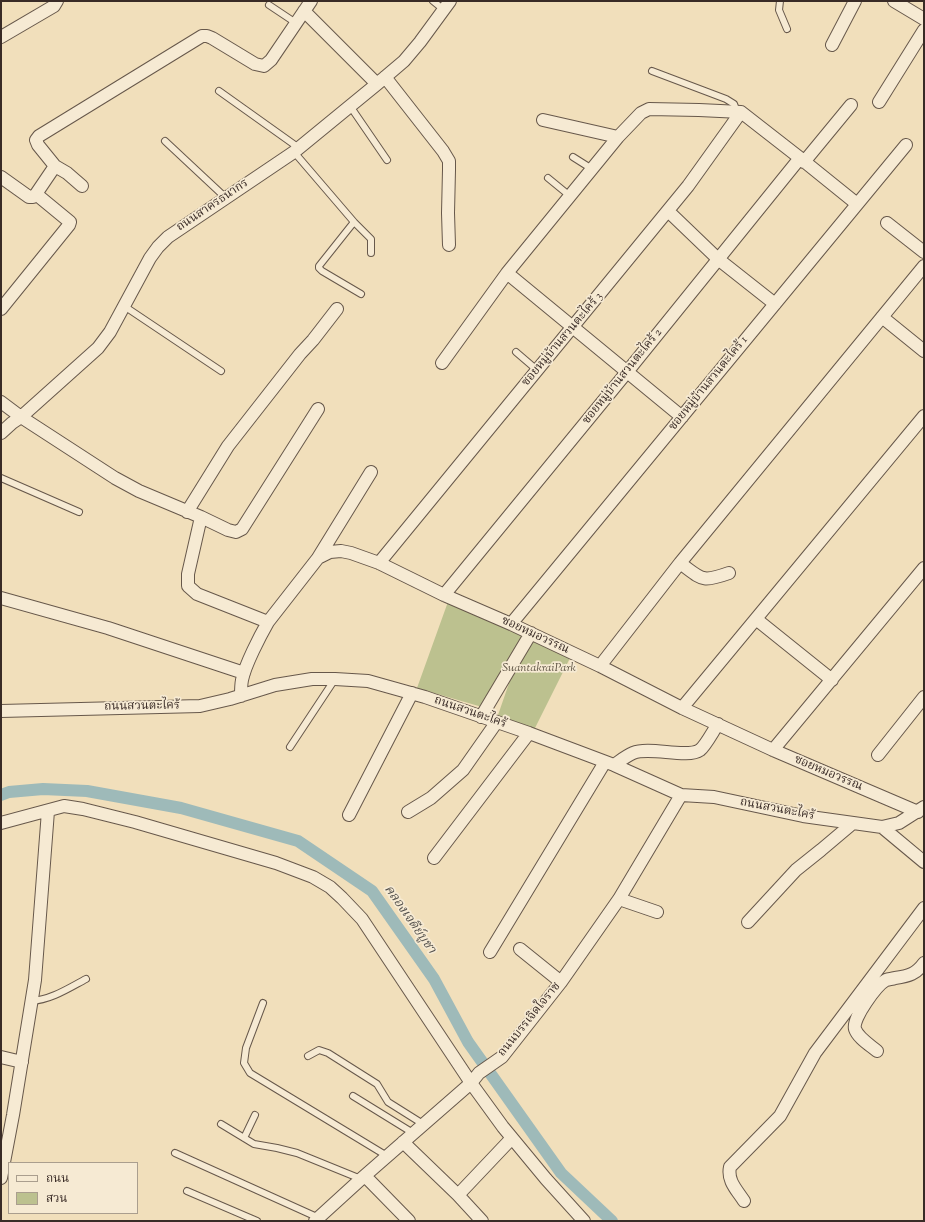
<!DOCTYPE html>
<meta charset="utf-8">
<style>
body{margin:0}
#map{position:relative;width:925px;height:1222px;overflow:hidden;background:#f1dfbb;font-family:"Sorts Mill Goudy","Noto Serif Thai",serif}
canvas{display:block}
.frame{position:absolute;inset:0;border:2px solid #392b26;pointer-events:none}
.legend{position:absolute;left:8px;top:1162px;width:130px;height:52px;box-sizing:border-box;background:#f6ead3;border:1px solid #aa9e8e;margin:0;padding:5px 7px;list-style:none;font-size:12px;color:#392b26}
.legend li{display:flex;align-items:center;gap:8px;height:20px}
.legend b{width:20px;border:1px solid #aa9e8e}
</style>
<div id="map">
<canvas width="925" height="1222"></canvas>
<div class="frame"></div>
<ul class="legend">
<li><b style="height:5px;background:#f6ead3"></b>ถนน</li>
<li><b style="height:11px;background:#bcc18f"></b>สวน</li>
</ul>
</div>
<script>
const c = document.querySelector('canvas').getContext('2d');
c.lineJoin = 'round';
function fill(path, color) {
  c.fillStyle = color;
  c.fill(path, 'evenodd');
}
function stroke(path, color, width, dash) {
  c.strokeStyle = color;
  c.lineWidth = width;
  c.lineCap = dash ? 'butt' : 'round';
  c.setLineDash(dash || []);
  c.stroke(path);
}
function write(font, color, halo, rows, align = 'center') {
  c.font = font + ' "Sorts Mill Goudy","Noto Serif Thai",serif';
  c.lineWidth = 3.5;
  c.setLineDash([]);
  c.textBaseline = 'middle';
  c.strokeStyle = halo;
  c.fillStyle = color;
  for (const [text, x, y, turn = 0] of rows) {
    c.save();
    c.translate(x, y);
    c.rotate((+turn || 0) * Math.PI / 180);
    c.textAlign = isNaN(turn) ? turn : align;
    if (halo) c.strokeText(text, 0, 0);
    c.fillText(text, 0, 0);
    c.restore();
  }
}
fill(new Path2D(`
 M449,599L571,656L534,730L498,715L525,637L482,707L417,688Z`), '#bcc18f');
stroke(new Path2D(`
 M1,795L9,792L43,789L87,791L181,808L298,841L372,891L434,979L468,1042L561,1173L612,1221`), '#9ebab9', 12);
const service = new Path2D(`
 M433,1L444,10
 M780,1L779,10L787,29
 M269,5L296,23
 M652,71L726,99L734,104L737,112
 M219,91L299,148
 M350,106L387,160
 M165,141L226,198
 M294,152L354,222L319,266V268L322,271L361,294
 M573,157L592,169
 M548,178L570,196
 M354,222L371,239V253
 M124,306L221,371
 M516,352L537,370
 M1,478L79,512
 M290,747L335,679
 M31,1001C51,1000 69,988 86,979
 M263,1003L246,1048L244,1063L250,1073L387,1156
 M308,1056L319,1050L328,1053L377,1084L388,1102L423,1124
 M353,1096L413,1133
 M221,1124L254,1144L277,1148L297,1153L361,1179
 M244,1138L255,1115
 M175,1153L319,1218
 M187,1191L257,1221`);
const minor = new Path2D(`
 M894,1L924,19
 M304,11L377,84
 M1,37L54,6L57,1
 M832,45L855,1
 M385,77L443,151L449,161V170L448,213L449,245
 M879,102L924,30
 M543,120L618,137
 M804,162L851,105
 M55,166L67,173L82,186
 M1,177L29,197H33L36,194L70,222L69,225L1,309
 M36,194L55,166L38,145L36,140L39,136L202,36H207L212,38L255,64L264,66L271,60L311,1
 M668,211L718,259L775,304
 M887,223L924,252
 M507,273L682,417
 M882,317L924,351
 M442,363L507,273L618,137L641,113L649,109L699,110L741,112L800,158L857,204
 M1,402L21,417L115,478L139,491L201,517L228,530L236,532L242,529L318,409
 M1,433L12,423L21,417L98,348L110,332L150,258L158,247L168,237L294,152L377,84L404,61L420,42L450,1
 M187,512L228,446L300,354L313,340L337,309
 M201,517L188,574V586L197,594L268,622
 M318,558L371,472
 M379,563L688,186L741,112
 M680,563C702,579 701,583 729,573
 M444,595L627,372L800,158
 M1,598L108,628L244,673
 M756,619L832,680
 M511,624L906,145
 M600,666L680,563L924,266
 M241,696C241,691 241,685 242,680C245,665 260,636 268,622L318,558L330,552L341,551L351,553L379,563L444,595L511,624L600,666L682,708L773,750L918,812
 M682,708L924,416
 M1,711L200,706L230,699L275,685L312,679H335L368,681L425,697L529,733L614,765L681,795L714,797L803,816L882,827L899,823L924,807
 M481,717L531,633
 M773,750L924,568
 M878,755L924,697
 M614,765C620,761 626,756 633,753C650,746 687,759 700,750C706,745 713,731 718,724
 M408,812L431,798L463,770L496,723
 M349,815L412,693
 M1,823L64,806L83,809L135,822L276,863L313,877L330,887L342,898L362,919L471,1083L503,1127L546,1179L584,1221
 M882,827L924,862
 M434,858L529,733
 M619,899L657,912
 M748,922L796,870L821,850L853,823
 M520,949L561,982
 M490,952L605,762
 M877,1051C870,1045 858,1038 855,1029C852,1018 877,985 886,980C889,979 892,979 895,978C909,976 916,974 924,963
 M1,1057L22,1062
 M403,1142L458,1195L482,1221
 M365,1176L409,1221
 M1,1178L13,1115L35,980L48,811
 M458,1195L512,1138
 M744,1201C737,1190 727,1181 730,1167L780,1116L815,1053L924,908
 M315,1221L361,1179L471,1083L479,1073L502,1057L561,982L619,899L681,795`);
stroke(service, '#67584b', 8);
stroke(minor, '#67584b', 14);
stroke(service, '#f6ead3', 6);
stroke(minor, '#f6ead3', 12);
write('12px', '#392b26', '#f6ead3', [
 ["ถนนสาครธนากร",213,206,-34],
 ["ซอยหมู่บ้านสวนตะไคร้ 3",563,340,-50],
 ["ซอยหมู่บ้านสวนตะไคร้ 2",623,377,-51],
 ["ซอยหมู่บ้านสวนตะไคร้ 1",709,384,-51],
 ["ซอยหมอวรรณ",535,636,25],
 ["ถนนสวนตะไคร้",142,707,-1],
 ["ถนนสวนตะไคร้",470,713,19],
 ["ซอยหมอวรรณ",828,774,23],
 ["ถนนสวนตะไคร้",777,810,11],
 ["ถนนบรรเจิดใจราช",530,1020,-51]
]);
write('italic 12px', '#5a5040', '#f6ead3', [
 ["SuantakraiPark",539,669]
]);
write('italic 13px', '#524f4b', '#f6ead3', [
 ["คลองเจดีย์บูชา",409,920,55]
]);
</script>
